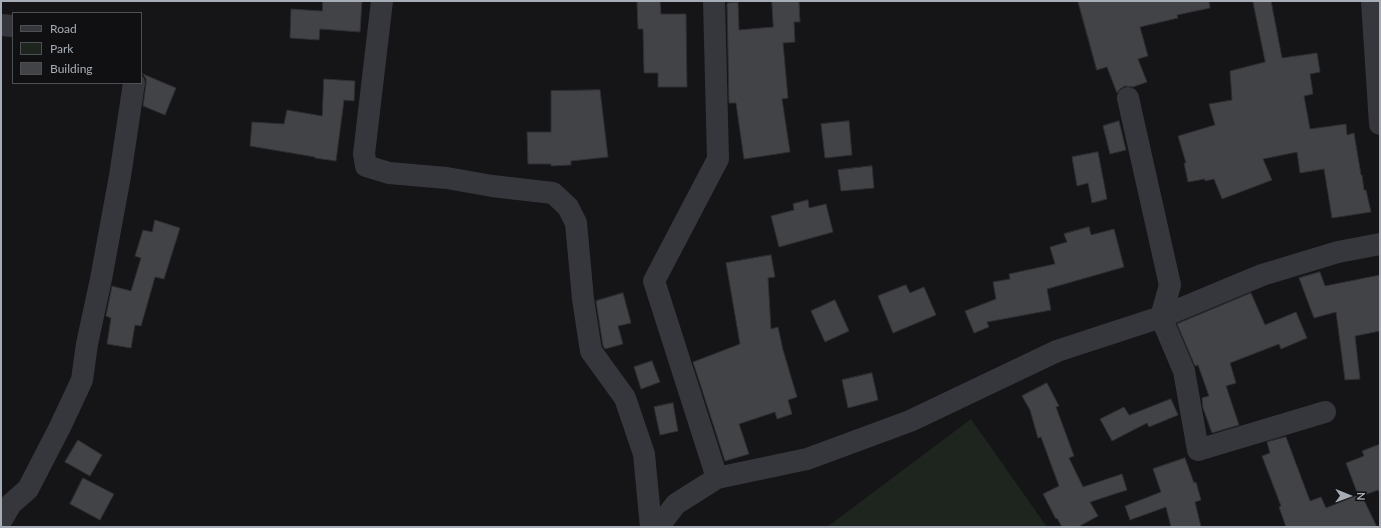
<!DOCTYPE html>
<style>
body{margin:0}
#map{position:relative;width:1381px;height:528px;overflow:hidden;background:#151517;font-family:Lato,sans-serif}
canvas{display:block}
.frame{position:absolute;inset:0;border:2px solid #a7adb6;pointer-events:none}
.legend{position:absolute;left:12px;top:12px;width:130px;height:72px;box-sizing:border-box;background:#101012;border:1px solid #4c4f54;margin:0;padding:5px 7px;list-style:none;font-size:12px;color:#a7adb6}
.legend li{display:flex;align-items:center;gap:8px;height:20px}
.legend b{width:20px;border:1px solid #4c4f54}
.north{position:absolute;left:1329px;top:476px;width:40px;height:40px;-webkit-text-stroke:3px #101012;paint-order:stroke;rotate:91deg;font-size:11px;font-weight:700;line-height:16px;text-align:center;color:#a7adb6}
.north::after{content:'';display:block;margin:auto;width:14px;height:18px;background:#a7adb6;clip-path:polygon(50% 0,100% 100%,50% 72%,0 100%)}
</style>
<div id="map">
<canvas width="1381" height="528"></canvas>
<div class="frame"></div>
<ul class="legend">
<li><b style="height:5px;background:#36373c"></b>Road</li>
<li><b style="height:11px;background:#1d251e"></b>Park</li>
<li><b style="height:11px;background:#414347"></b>Building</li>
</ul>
<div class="north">N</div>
</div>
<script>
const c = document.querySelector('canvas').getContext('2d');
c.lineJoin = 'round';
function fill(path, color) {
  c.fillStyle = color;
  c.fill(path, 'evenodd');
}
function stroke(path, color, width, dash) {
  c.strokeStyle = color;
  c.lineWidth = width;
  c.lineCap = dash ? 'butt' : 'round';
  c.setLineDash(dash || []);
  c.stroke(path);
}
fill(new Path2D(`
 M971,419L1047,527H827Z`), '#1d251e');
const building = new Path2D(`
 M323,1H362L360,32L320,29L319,40L290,38L291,9L322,11Z
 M660,1L661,14H686L687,87H658V73H644L643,29H638L637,2Z
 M772,1H799L800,22H794L795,42L783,43L788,98L782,99L790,152L744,159L736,103H729L727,3L738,2L739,30L773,27Z
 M1078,1H1209L1210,8L1177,15L1178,18L1140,27L1148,56L1138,59L1147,82L1133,87L1125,86L1120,89L1117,93L1107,67L1097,70Z
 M1253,1H1271L1282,58L1317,53L1320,72L1310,74L1313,94L1304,96L1310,129L1346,124L1347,135L1354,133L1361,175H1362L1364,190H1366L1371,212L1332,218L1324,169L1300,173L1297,152L1263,159L1272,180L1222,199L1214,179L1205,181V179L1188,182L1184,163H1186L1178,136L1215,125L1209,104L1232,100L1230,71L1265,62Z
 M143,74L176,88L165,115L143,106L146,84V79Z
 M324,79L355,81L354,101L344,100L336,161L315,158V157L250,146L252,122L284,124L287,110L322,116Z
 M600,90L608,157L571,161V165L551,166V164H528L527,132H551V91Z
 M849,121L852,155L825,158L821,124Z
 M1119,121L1126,150L1110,154L1103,126Z
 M1098,152L1107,199L1092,203L1088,183L1077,186L1072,157Z
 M872,166L874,188L841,191L838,170Z
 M808,200L809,208L826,204L833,232L779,247L771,216L794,210L793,204Z
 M155,220L180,228L164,279L155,277L141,326L135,325L131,348L107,344L111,318L106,316L112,286L131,291L141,258L135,256L143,230L152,232Z
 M1089,227L1091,235L1114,229L1124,267L1047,289L1051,310L987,322L989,327L974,333L965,311L996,299L993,282L1010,279L1009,274L1055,264L1050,247L1067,242L1064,234Z
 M771,255L775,277L768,278L771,329L778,327L783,350L797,397L788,400L792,414L777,419L775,412L739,424L749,454L725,461L693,362L740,344L726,263Z
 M1320,272L1325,286L1380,275V331L1355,336L1360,379L1345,380L1336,312L1314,318L1299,278Z
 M906,285L910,293L924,287L936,315L893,333L878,296Z
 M623,293L631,323L618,326L623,344L605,349L603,346L596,301Z
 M1251,293L1265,325L1296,312L1307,338L1281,349L1279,344L1230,363L1236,383L1226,386L1239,425L1212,433L1203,408L1202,398L1209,396L1198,365L1195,366L1177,324Z
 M835,300L849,331L825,342L811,311Z
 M652,361L660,382L641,389L634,367Z
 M872,373L878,400L848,408L842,380Z
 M1047,383L1059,406L1056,407L1074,456L1069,458L1083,487L1122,474L1127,490L1090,502L1098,516L1078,527H1062L1057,518L1056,519L1043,494L1059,486L1041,437L1038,438L1030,410L1022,396Z
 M1171,399L1178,415L1149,427L1147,423L1112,441L1100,419L1124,407L1129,415Z
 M673,403L678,431L660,435L654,407Z
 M1286,437L1310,501L1321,497L1326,508L1358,495L1346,463L1364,456L1362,451L1380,444V494L1378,490L1362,496L1377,527H1286L1279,507L1281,506L1262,456L1270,453L1267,442Z
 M78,440L102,455L90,476L65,462Z
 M1185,458L1194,483L1196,482L1201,500L1195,502L1201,527H1171L1166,507L1130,520L1125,506L1161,492L1153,469Z
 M83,478L114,494L100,520L70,504Z`);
fill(building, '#414347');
stroke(building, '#2f2f33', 1);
stroke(new Path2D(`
 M382,1L364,154L366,166L389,173L447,178L492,186L553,193L568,207L576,223L583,299L591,351L625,398L644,454L651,527
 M714,1L718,159L654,281L717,478
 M1372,1L1380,124
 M1,25L13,26
 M1128,98L1170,285L1161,317L1184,371L1198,450L1325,412
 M1,521L11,504L28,489L60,427L82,380L87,344L101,279L120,176L134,83
 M658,527L676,504L717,478L807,459L910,421L1057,351L1161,317L1262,275L1338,252L1380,244`), '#36373c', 22);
</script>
